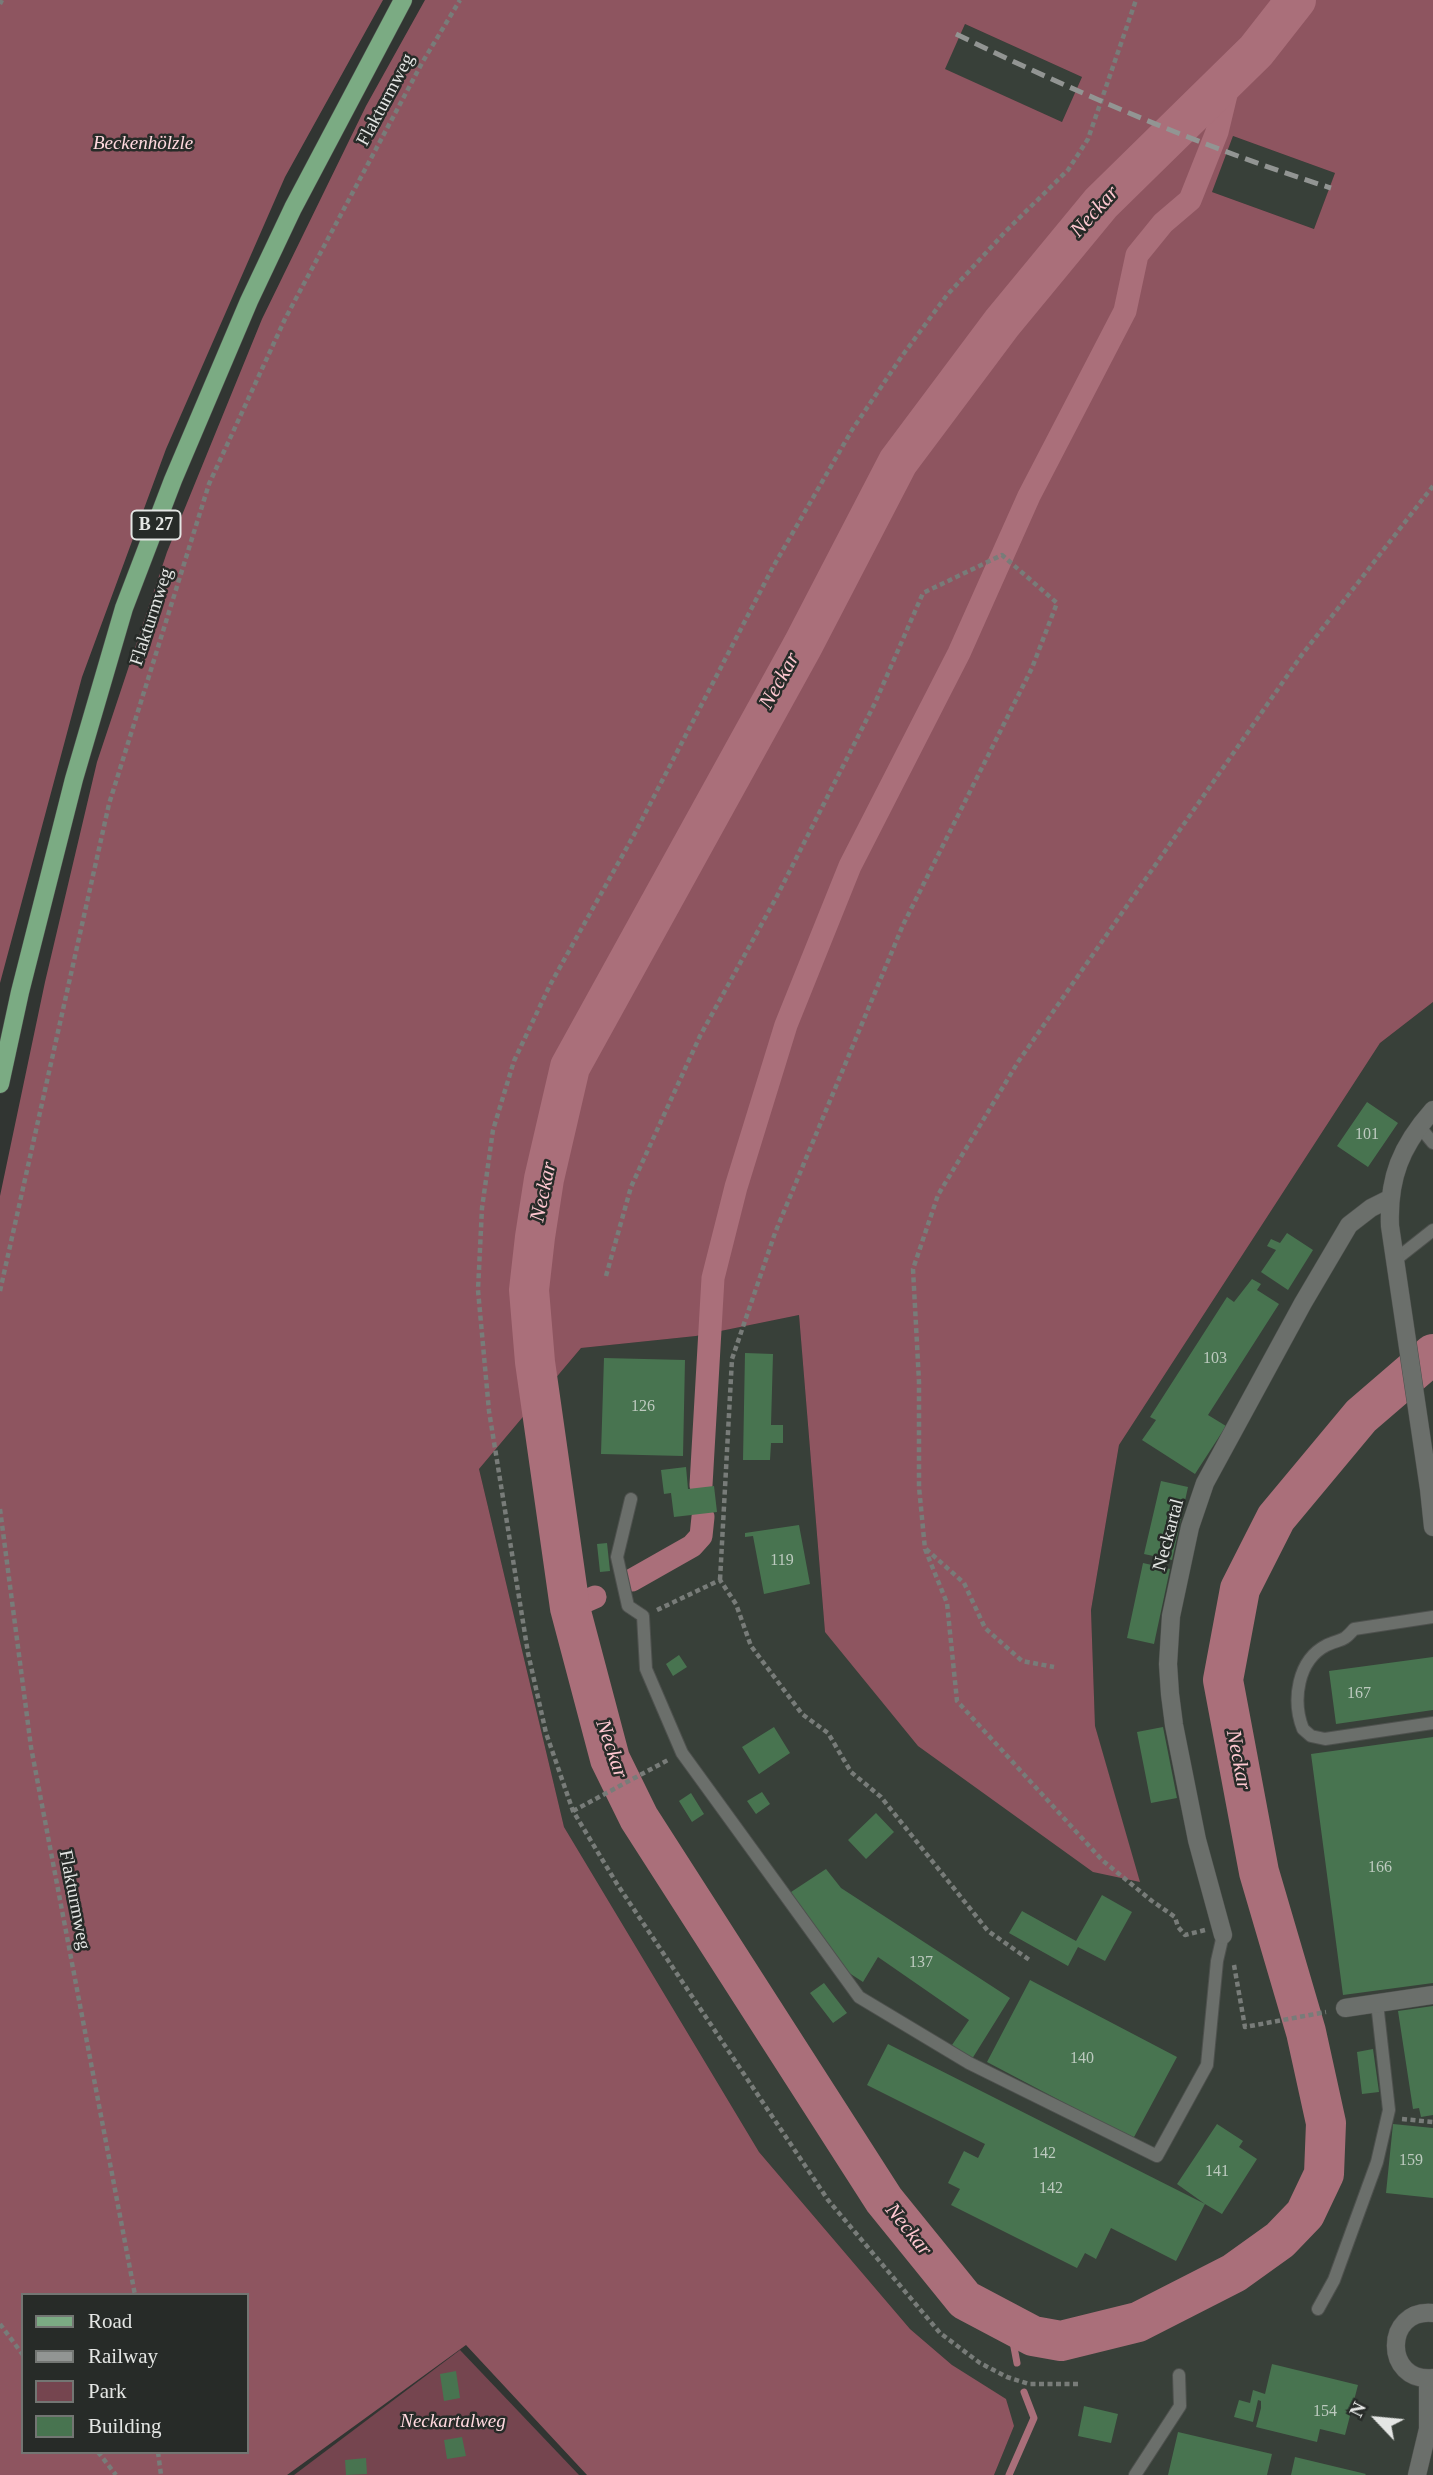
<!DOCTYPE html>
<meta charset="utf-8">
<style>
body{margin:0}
#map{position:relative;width:1433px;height:2475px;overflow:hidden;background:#313532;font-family:Georgia,serif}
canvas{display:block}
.legend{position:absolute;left:21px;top:2293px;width:228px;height:161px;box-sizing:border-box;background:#272b28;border:2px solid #737673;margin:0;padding:9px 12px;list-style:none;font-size:21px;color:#e4e6e4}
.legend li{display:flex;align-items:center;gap:14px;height:35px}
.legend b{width:35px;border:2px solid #737673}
.north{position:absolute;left:1342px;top:2384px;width:70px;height:70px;-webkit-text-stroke:5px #272b28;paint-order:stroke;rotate:296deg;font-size:19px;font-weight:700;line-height:28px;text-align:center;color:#e4e6e4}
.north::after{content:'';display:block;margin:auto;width:24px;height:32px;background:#e4e6e4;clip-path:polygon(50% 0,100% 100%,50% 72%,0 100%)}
</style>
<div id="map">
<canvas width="1433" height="2475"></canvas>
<ul class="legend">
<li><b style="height:9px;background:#7bab83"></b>Road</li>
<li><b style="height:9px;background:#929593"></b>Railway</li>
<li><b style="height:19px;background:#75454f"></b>Park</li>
<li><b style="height:19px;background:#487450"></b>Building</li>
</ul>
<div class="north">N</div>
</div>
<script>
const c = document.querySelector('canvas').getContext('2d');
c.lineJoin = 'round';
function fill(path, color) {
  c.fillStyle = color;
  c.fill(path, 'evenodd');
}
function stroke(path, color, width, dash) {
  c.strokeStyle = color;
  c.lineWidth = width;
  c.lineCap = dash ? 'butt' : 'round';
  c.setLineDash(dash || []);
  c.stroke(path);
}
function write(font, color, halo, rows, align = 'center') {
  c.font = font + ' Georgia,serif';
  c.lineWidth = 5;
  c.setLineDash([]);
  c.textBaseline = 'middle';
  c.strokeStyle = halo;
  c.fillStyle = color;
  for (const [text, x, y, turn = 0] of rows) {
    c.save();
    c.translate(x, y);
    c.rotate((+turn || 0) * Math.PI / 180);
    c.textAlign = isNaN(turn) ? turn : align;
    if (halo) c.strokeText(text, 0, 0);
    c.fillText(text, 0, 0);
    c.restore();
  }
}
fill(new Path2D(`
 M965,24L1082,77L1062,122L944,69Z
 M1233,136L1335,173L1314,229L1212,192Z
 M1433,1002V2475H994L1014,2426L952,2365L910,2329L759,2152L564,1827L479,1469L581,1348L696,1336L799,1315L825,1632L1139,1881L1095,1727L1091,1610L1119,1445L1380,1043Z`), '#384039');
fill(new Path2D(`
 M460,2350L579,2475H294Z`), '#75454f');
fill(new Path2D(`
 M0,0H383L285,177L166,449L82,677L0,983Z
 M425,0H1433V1002L1380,1043L1119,1445L1091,1610L1095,1726L1140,1882L1093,1872L918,1746L825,1632L799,1315L696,1336L581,1348L479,1469L564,1827L759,2152L910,2329L952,2365L1006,2399L1014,2426L994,2475H587L466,2345L287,2475H0V1196L45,982L97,762L167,552L262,319L366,106ZM965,24L1082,77L1062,122L945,69ZM1233,136L1335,173L1314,229L1212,192ZM23,2295H247V2452H23Z`), '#8e5560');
stroke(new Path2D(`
 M1010,2326L1017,2363
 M1009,2475L1034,2418L1024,2392`), '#aa6f7a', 7);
stroke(new Path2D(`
 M701,1485L713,1278L736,1187L786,1025L850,866L959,653L1029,496L1125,311L1137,255L1163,223L1190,200L1217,132L1230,78
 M632,1580L692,1546L701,1536L703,1517
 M570,1608L595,1597`), '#aa6f7a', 23);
stroke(new Path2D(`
 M1296,0L1256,51L1101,203L1002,323L898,462L803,645L570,1067L544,1179L535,1237L529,1290L535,1362L570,1608L610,1759L639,1818L884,2200L965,2300L1033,2336L1061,2341L1138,2322L1234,2273L1280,2240L1305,2214L1324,2174L1326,2123L1306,2032L1259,1872L1223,1680L1240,1589L1276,1518L1361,1416L1433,1354`), '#aa6f7a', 40);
fill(new Path2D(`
 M1367,1102L1398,1123L1368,1167L1337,1146Z
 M1287,1233L1313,1250L1288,1290L1261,1272L1276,1250L1267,1246L1271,1239L1280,1243Z
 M1252,1279L1261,1284L1257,1290L1279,1304L1208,1415L1226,1426L1195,1474L1142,1440L1156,1420L1150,1417L1227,1297L1234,1302Z
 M745,1353L773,1354L771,1425H783V1443H771L770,1460H743Z
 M604,1358L685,1360L683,1456L601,1454Z
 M686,1467L688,1489L714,1486L717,1512L674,1517L671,1493L664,1494L661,1470Z
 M1161,1481L1188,1487L1172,1560L1144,1554Z
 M799,1525L810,1584L764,1594L753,1536L745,1537V1533Z
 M607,1543L610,1571L600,1572L597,1544Z
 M1143,1563L1170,1569L1154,1644L1127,1638Z
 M679,1655L687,1667L673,1676L666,1664Z
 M1433,1657V1710L1336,1724L1329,1671Z
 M774,1727L790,1753L759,1774L742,1747Z
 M1163,1727L1177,1798L1151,1803L1137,1732Z
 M1433,1737V1983L1343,1995L1311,1754Z
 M762,1792L770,1804L756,1814L747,1801Z
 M691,1793L704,1814L692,1822L679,1801Z
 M876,1813L894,1832L866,1859L848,1840Z
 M826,1869L841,1888L1010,1998L972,2059L952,2045L969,2020L878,1957L863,1982L843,1969L788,1894Z
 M1102,1895L1132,1912L1105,1961L1078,1947L1068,1966L1009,1933L1022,1911L1076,1941Z
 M1030,1980L1177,2057L1133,2139L987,2062Z
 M824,1983L847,2013L833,2023L810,1993Z
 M1433,2006V2115L1421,2117L1419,2108L1413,2109L1398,2011Z
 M888,2044L1205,2204L1177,2184L1217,2124L1243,2141L1239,2147L1257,2159L1222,2214L1205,2204L1176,2261L1111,2228L1096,2259L1085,2253L1077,2268L951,2205L960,2189L948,2183L964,2151L978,2158L985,2144L867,2085Z
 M1373,2049L1379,2092L1362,2094L1357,2052Z
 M1393,2124L1433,2128V2198L1386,2193Z
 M1272,2364L1358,2385L1345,2435L1320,2429L1317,2442L1256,2427L1261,2408V2401L1258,2400L1253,2422L1234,2417L1239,2400L1250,2403L1253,2390L1265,2394Z
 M456,2371L460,2398L444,2401L440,2374Z
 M1084,2406L1118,2414L1111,2443L1078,2436Z
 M1178,2432L1272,2454L1267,2475H1168Z
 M462,2437L466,2456L447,2459L444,2440Z
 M1295,2457L1366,2474L1365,2475H1291Z
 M366,2458L367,2474L346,2475L345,2460Z`), '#487450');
const service = new Path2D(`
 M1419,1126L1433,1143
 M1395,1260L1433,1230
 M631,1499L617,1557L628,1606L643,1616L646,1669L682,1753L859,1997L969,2063L1157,2156L1207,2065L1217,1961L1223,1935
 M1433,1617L1354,1629C1342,1643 1342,1638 1327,1645C1297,1660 1292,1701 1303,1729L1311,1736L1325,1739L1433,1723
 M1318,2309L1334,2280L1377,2162L1389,2110L1377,2003
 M1135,2475L1180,2406L1179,2375`);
const minor = new Path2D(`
 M1433,1110C1401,1146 1388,1178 1390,1226L1429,1489L1433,1527
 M1223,1935L1197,1840L1174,1725L1170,1694L1168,1664L1171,1616L1190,1527L1205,1483L1303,1303L1349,1225L1371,1208L1389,1199
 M1345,2008L1433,1995
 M1433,2313C1384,2308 1383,2383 1433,2378
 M1417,2475L1428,2429V2379`);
const primary = new Path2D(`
 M0,1084L20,992L74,779L124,608L173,480L249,301L293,208L403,0`);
stroke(service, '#4e514e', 14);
stroke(minor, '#4e514e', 19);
stroke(primary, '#4e514e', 19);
stroke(new Path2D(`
 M0,4L2,0
 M606,1276L631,1187L700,1036L776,898L875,703L923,593L1002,555L1057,603L1032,668L903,925L775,1233L732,1359L720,1580
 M0,1291L109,804L209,484L285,319L422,63L460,0
 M0,1509L31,1747L135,2295
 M926,1549L964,1583L985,1628L1022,1661L1054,1667
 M657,1610L720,1580L736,1604L751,1646L802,1714L828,1733L851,1772L881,1797L988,1931L1031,1961
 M573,1811L668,1760
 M1205,1930L1185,1935L1178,1927L1175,1917L1152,1901L1102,1860L957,1701L947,1603L925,1549L919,1487V1382L913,1269L938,1195L1018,1062L1301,656L1433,486
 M1234,1965L1245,2027L1326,2012
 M1402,2119L1433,2122
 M0,2324L23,2355
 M1078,2384H1029L1007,2377L980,2363L940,2333L828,2200L617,1884L573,1811L546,1733L528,1653L489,1411L478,1290L482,1208L493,1130L514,1061L550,985L635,833L773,567L852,430L902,356L947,295L1007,230L1068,170L1088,139L1136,0
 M98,2452L116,2475
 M158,2452L161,2475`), '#787c79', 4.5, [5, 3.5]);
stroke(service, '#6b6f6b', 12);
stroke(minor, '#6b6f6b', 18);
stroke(primary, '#7bab83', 18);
stroke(new Path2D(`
 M956,34C1077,93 1202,147 1331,188`), '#929593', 5, [14, 7]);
write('16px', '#bdcabf', null, [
 ["101",1367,1135],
 ["103",1215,1359],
 ["126",643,1407],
 ["119",782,1561],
 ["167",1359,1694],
 ["166",1380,1868],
 ["137",921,1963],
 ["140",1082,2059],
 ["142",1044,2154],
 ["159",1411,2161],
 ["141",1217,2172],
 ["142",1051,2189],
 ["154",1325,2412]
]);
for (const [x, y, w] of [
 [156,525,49]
]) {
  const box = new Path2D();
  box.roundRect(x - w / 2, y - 14.5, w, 29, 5);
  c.fillStyle = '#272b28';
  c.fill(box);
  stroke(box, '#e4e6e4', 2);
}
write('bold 18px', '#e4e6e4', null, [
 ["B 27",156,525]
]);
write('19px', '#e4e6e4', '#272b28', [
 ["Flakturmweg",386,100,-62],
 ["Flakturmweg",152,617,-72],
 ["Neckartal",1169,1535,-75],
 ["Flakturmweg",74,1900,79]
]);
write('italic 19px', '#ffd9df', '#272b28', [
 ["Beckenhölzle",143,144],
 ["Neckartalweg",453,2422]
]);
write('italic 21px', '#ffc8d1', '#272b28', [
 ["Neckar",1095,212,-48],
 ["Neckar",780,681,-61],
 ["Neckar",544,1192,-78],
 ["Neckar",611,1749,71],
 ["Neckar",1238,1760,79],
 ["Neckar",908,2230,51]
]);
</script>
